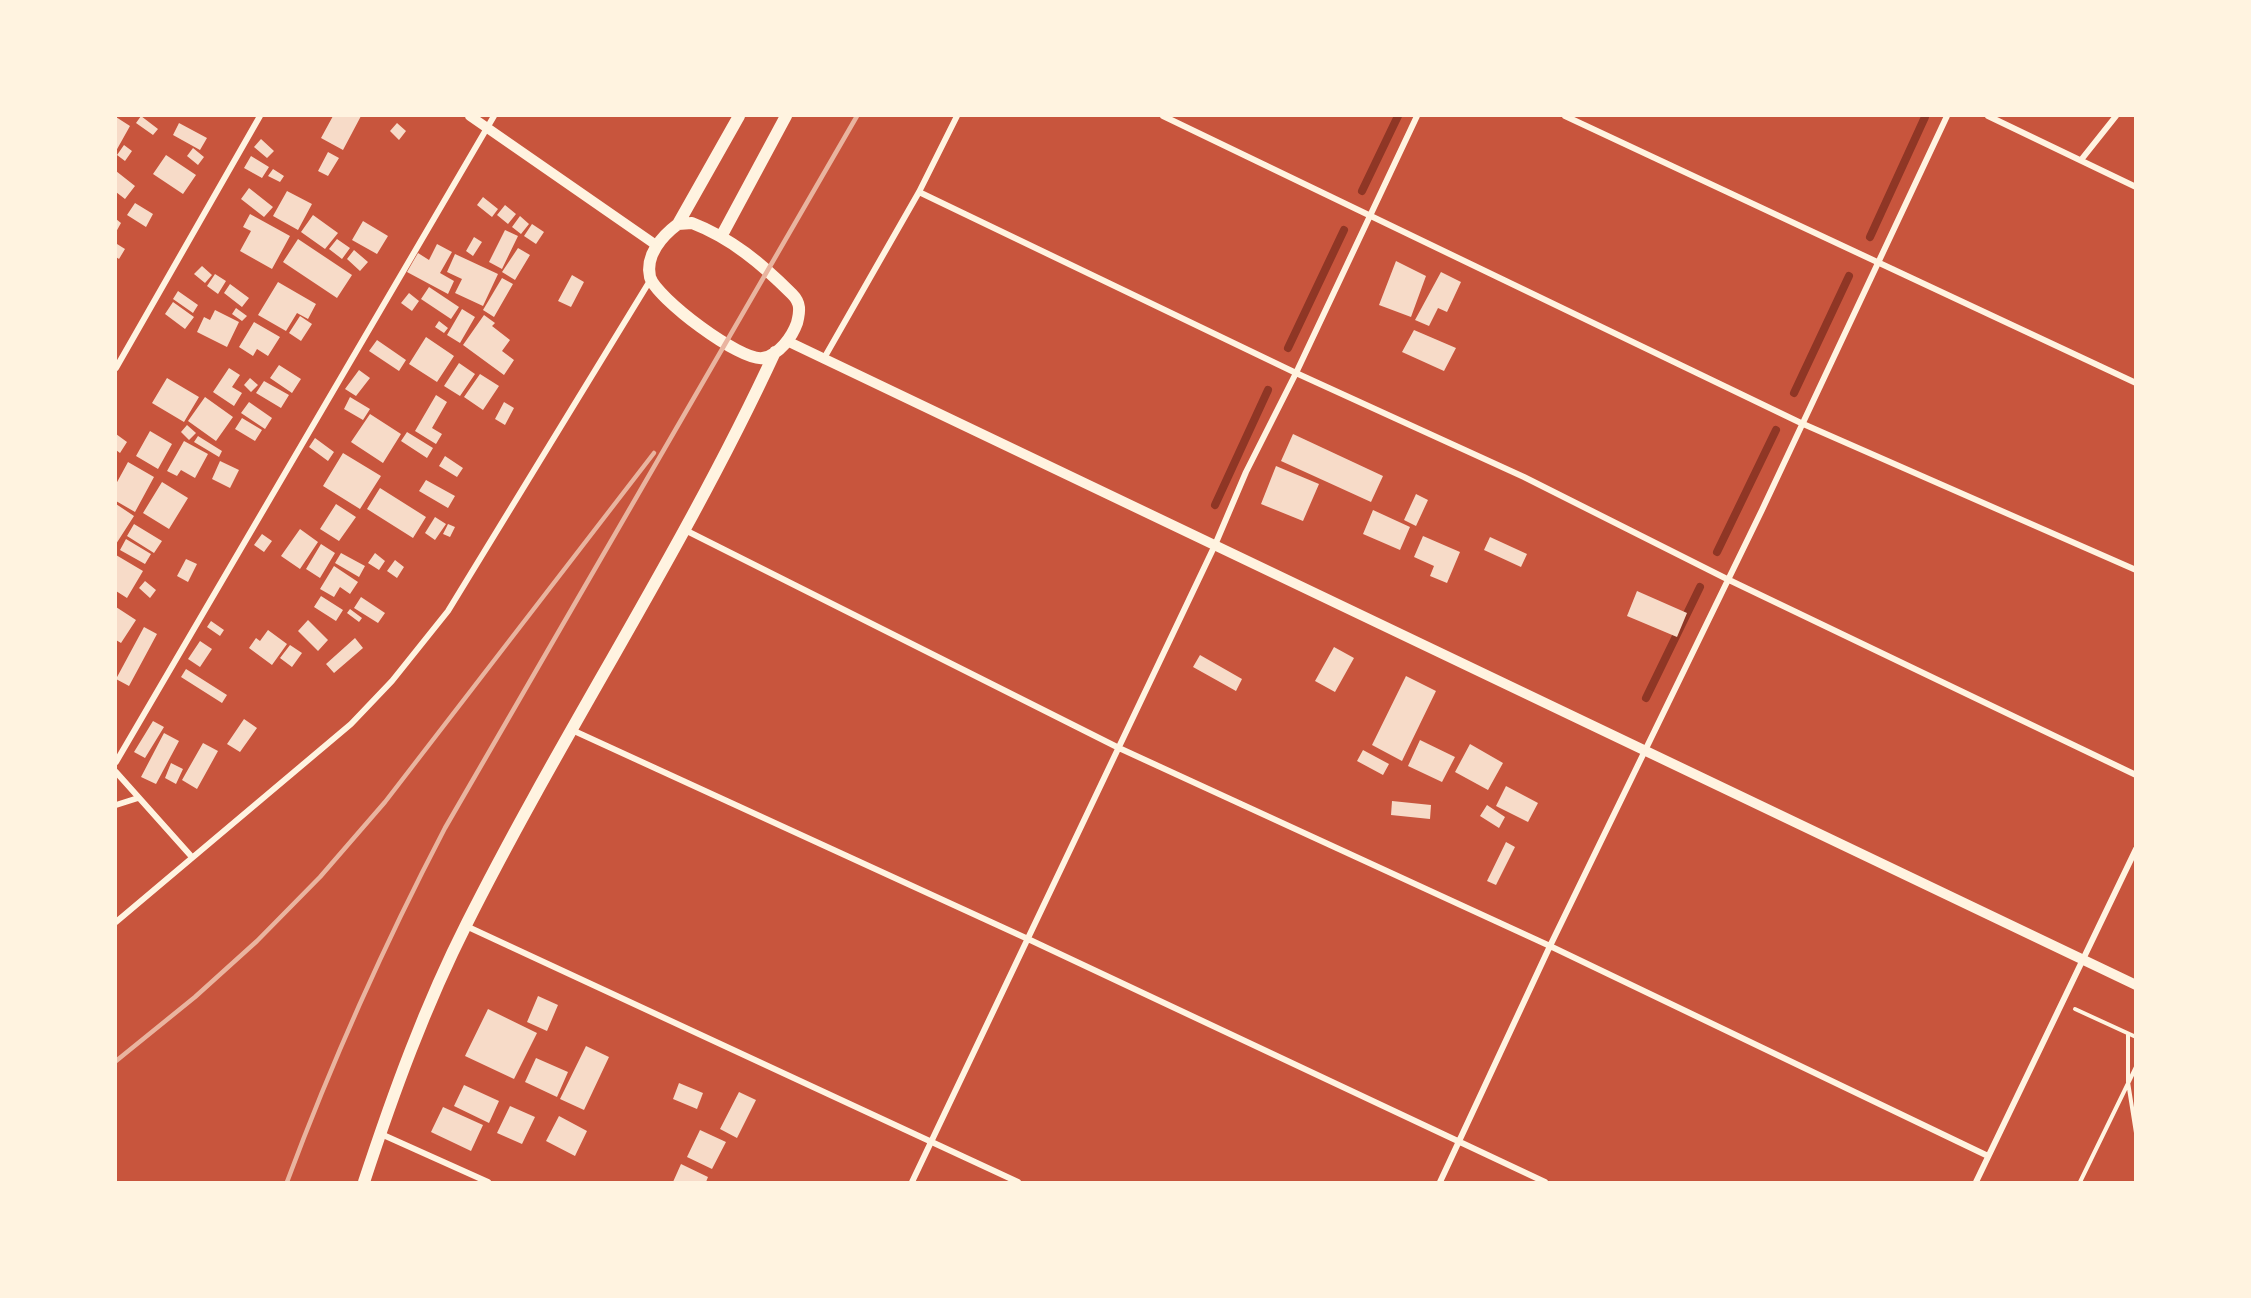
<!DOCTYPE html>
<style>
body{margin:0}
#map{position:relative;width:2251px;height:1298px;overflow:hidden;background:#c8553d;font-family:Georgia,serif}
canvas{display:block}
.frame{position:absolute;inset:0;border:117px solid #fff3e0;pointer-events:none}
</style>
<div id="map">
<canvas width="2251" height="1298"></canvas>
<div class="frame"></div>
</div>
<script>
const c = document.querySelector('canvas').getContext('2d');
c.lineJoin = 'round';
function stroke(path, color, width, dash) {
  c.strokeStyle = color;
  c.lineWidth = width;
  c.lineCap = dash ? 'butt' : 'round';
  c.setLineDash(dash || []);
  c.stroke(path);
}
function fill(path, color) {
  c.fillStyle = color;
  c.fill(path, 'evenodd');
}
stroke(new Path2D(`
 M1362,191L1398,116
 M1870,237L1925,117
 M1288,348L1344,230
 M1794,393L1849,276
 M1215,505L1268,390
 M1717,552L1776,430
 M1646,698L1700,587`), '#8f3625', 8);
fill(new Path2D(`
 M141,116L158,129L153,135L136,123Z
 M333,116H361L343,150L321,138Z
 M116,117L130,126L116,151Z
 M179,123L207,138L200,150L173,135Z
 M397,123L406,131L399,140L390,131Z
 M261,139L274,151L267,158L254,147Z
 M124,145L132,151L125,161L117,155Z
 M193,148L204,157L198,165L187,156Z
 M328,152L339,158L328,176L318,171Z
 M166,155L196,175L183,194L153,174Z
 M251,156L269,167L262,178L244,168Z
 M273,169L284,176L280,182L268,176Z
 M116,171L135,186L125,199L116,192Z
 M249,188L273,207L264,217L241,199Z
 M287,191L312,204L298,230L273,216Z
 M483,197L498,209L492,217L477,205Z
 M135,203L153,214L146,227L127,215Z
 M505,205L516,214L508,224L497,215Z
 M250,214L290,236L272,269L240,251L251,231L243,227Z
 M313,215L338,233L325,249L301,232Z
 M520,216L529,224L521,234L512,227Z
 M116,219L121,223L116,232Z
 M363,221L388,236L377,254L352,240Z
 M532,224L544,232L536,244L524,236Z
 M505,230L518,236L502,269L489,262Z
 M474,237L482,242L473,256L466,251Z
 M298,239L352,275L337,298L283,262Z
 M337,239L350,248L342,259L329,249Z
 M117,244L125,249L119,259L116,257Z
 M437,244L452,252L440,273L454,281L448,294L407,272L418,253L429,260Z
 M518,248L530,255L515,280L502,272Z
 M354,250L368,262L360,271L347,259Z
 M455,254L498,274L483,306L455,293L462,279L447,272Z
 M1396,261L1426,276L1411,317L1379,305Z
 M202,266L212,275L205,283L194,274Z
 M1441,272L1461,282L1447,312L1438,308L1429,326L1415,320Z
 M215,274L226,281L218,294L207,286Z
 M572,275L584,282L571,307L558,301Z
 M502,278L513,284L494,317L483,310Z
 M278,282L316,304L308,319L297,313L286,331L258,315Z
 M230,284L249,298L242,307L224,293Z
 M429,287L459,307L451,319L421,299Z
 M178,291L198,305L193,313L173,299Z
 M409,293L419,301L412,311L401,303Z
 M173,302L194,317L185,329L165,314Z
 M236,308L247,316L242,321L232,314Z
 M462,309L475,317L460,343L447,335Z
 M215,310L239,322L227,347L197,332L204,317L210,320Z
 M484,315L495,323L492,326L510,340L502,351L514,360L504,375L463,345Z
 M300,316L312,324L301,341L289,333Z
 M439,321L448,328L444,333L435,327Z
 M254,322L280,337L268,356L257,349L253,356L239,347Z
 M1414,330L1456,348L1444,371L1402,352Z
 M426,337L454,356L437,382L409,364Z
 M377,340L406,360L399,371L369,351Z
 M459,363L475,374L460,396L444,386Z
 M279,365L301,379L292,393L270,378Z
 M229,368L240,375L232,387L242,393L234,406L213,392Z
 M359,370L370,378L356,396L345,389Z
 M480,374L499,386L483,410L464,397Z
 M167,378L199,397L184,422L152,403Z
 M250,378L258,385L251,392L244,385Z
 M264,381L289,395L281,408L256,393Z
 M436,395L447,402L432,428L442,434L436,444L415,431Z
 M205,397L233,417L216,441L188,421Z
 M350,397L370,409L363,420L344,409Z
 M249,402L272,418L265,429L241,413Z
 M504,402L514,408L505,425L495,419Z
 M370,414L401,434L383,463L351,442Z
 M242,418L262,430L255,441L235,429Z
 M187,425L196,433L189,440L181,432Z
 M150,431L172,444L158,469L136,456Z
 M407,432L433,448L427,458L401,441Z
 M116,434L127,442L120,453L116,450Z
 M1293,434L1383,476L1371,502L1281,461Z
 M198,436L222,451L219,457L194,442Z
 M315,438L334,452L328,461L309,447Z
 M184,441L208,454L195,478L181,470L177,476L167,471Z
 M343,453L381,476L360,509L323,486Z
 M445,456L463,468L457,477L439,466Z
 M220,461L239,470L230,488L212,479Z
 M128,462L154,477L135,512L116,501V484Z
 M1276,466L1319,484L1303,521L1261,504Z
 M426,480L455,496L448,508L419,491Z
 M162,482L188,498L169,529L143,513Z
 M380,488L426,517L413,538L367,509Z
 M1416,494L1428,500L1416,526L1404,520Z
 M116,504L134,516L116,544Z
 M336,504L356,517L339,541L320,529Z
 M1373,510L1410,527L1400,550L1363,534Z
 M435,517L446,524L435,540L425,533Z
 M134,524L162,541L154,553L127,536Z
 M448,524L455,527L450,537L443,534Z
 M300,529L318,542L300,569L281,556Z
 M262,534L272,541L264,552L254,545Z
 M1423,536L1460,552L1447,583L1430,576L1434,566L1414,557Z
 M1490,537L1527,554L1521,567L1484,550Z
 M126,539L151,554L145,564L120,550Z
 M321,544L335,553L320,578L306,569Z
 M341,553L365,566L359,577L335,563Z
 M375,553L385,561L379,570L368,563Z
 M116,555L143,571L127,598L116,591Z
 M186,559L197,564L188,582L177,576Z
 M395,560L404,567L397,578L387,571Z
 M334,566L358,582L350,594L340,587L334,597L320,589Z
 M145,581L156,590L150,598L139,588Z
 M1637,591L1687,613L1677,637L1627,616Z
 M321,596L343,610L336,621L314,607Z
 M361,597L385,613L378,623L354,608Z
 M116,607L136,620L121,643L116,640Z
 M350,609L362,618L359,622L347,613Z
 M308,620L328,640L318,651L298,631Z
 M211,621L224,630L220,636L207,627Z
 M144,627L157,634L129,686L116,679Z
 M268,630L287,644L272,665L249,648L256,638L260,641Z
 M355,638L363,648L334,673L326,664Z
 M200,641L212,649L200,667L188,659Z
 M290,645L302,653L292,667L280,658Z
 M1334,647L1354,658L1335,692L1315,681Z
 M1200,655L1242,679L1236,691L1193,667Z
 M186,669L227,695L222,703L181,677Z
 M1406,676L1436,691L1402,761L1372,745Z
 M244,719L257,728L240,752L227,744Z
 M153,721L164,727L145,758L134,752Z
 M164,733L179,741L156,784L141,777Z
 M1420,740L1455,757L1442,782L1408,766Z
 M203,743L218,751L197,789L182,780Z
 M1470,744L1503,763L1488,790L1455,772Z
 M1363,750L1389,764L1383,775L1357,761Z
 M171,763L183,769L176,784L165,778Z
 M1506,786L1538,803L1528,822L1496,806Z
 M1392,801L1431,805L1430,819L1391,815Z
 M1487,805L1505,817L1499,828L1480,816Z
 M1506,842L1515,847L1496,885L1487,881Z
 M538,996L558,1005L547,1031L527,1022Z
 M488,1009L537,1033L514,1079L465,1056Z
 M586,1046L609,1057L584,1110L560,1099Z
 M536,1058L568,1072L557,1097L525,1082Z
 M679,1083L703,1093L697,1109L673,1099Z
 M464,1085L499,1101L489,1123L454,1106Z
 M739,1092L756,1100L737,1138L720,1129Z
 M510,1106L535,1117L522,1144L497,1133Z
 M443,1107L483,1125L471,1151L431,1132Z
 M559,1116L587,1131L575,1156L546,1141Z
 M700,1130L726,1142L712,1169L687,1157Z
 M681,1164L708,1177L706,1182H673Z`), '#f7dbc8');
stroke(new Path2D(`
 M2075,1009L2136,1037
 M2128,1034V1082L2136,1133
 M2080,1182L2136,1067`), '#fff3e0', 4);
stroke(new Path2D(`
 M1163,116L1801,423L2136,570
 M1565,116L2136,383
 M1988,116L2136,187
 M2081,160L2116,116
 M919,192L1296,373L1524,477L1727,579L2136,775
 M823,360L919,192L957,116
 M116,368L260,116
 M685,530L1119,748L1550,946L1988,1156
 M572,730L1028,939L1545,1182
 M116,762L494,116
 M116,772L191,856
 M116,805L138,798
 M116,922L351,724L392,681L448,611L651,279
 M466,926L1018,1182
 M381,1134L488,1182
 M912,1182L1215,545L1246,472L1296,373L1417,116
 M1440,1182L1550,946L1762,510L1947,116
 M1976,1182L2136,849`), '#fff3e0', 6);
stroke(new Path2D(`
 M470,116L656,245
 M787,341L2136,985`), '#fff3e0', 10);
stroke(new Path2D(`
 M692,223C731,238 762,264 792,294C801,303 800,311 797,323C792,337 779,355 763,358C741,362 656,298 650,277C645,255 662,236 678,224Z
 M678,224L739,116
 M722,235L786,116
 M364,1182C393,1094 425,1006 467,923C564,730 684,549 775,352`), '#fff3e0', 12);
stroke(new Path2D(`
 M116,1061L195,997L257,941L320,877L385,802L654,453
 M287,1182C332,1061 385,943 445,828L857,116`), '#e9b49f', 4.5);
</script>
